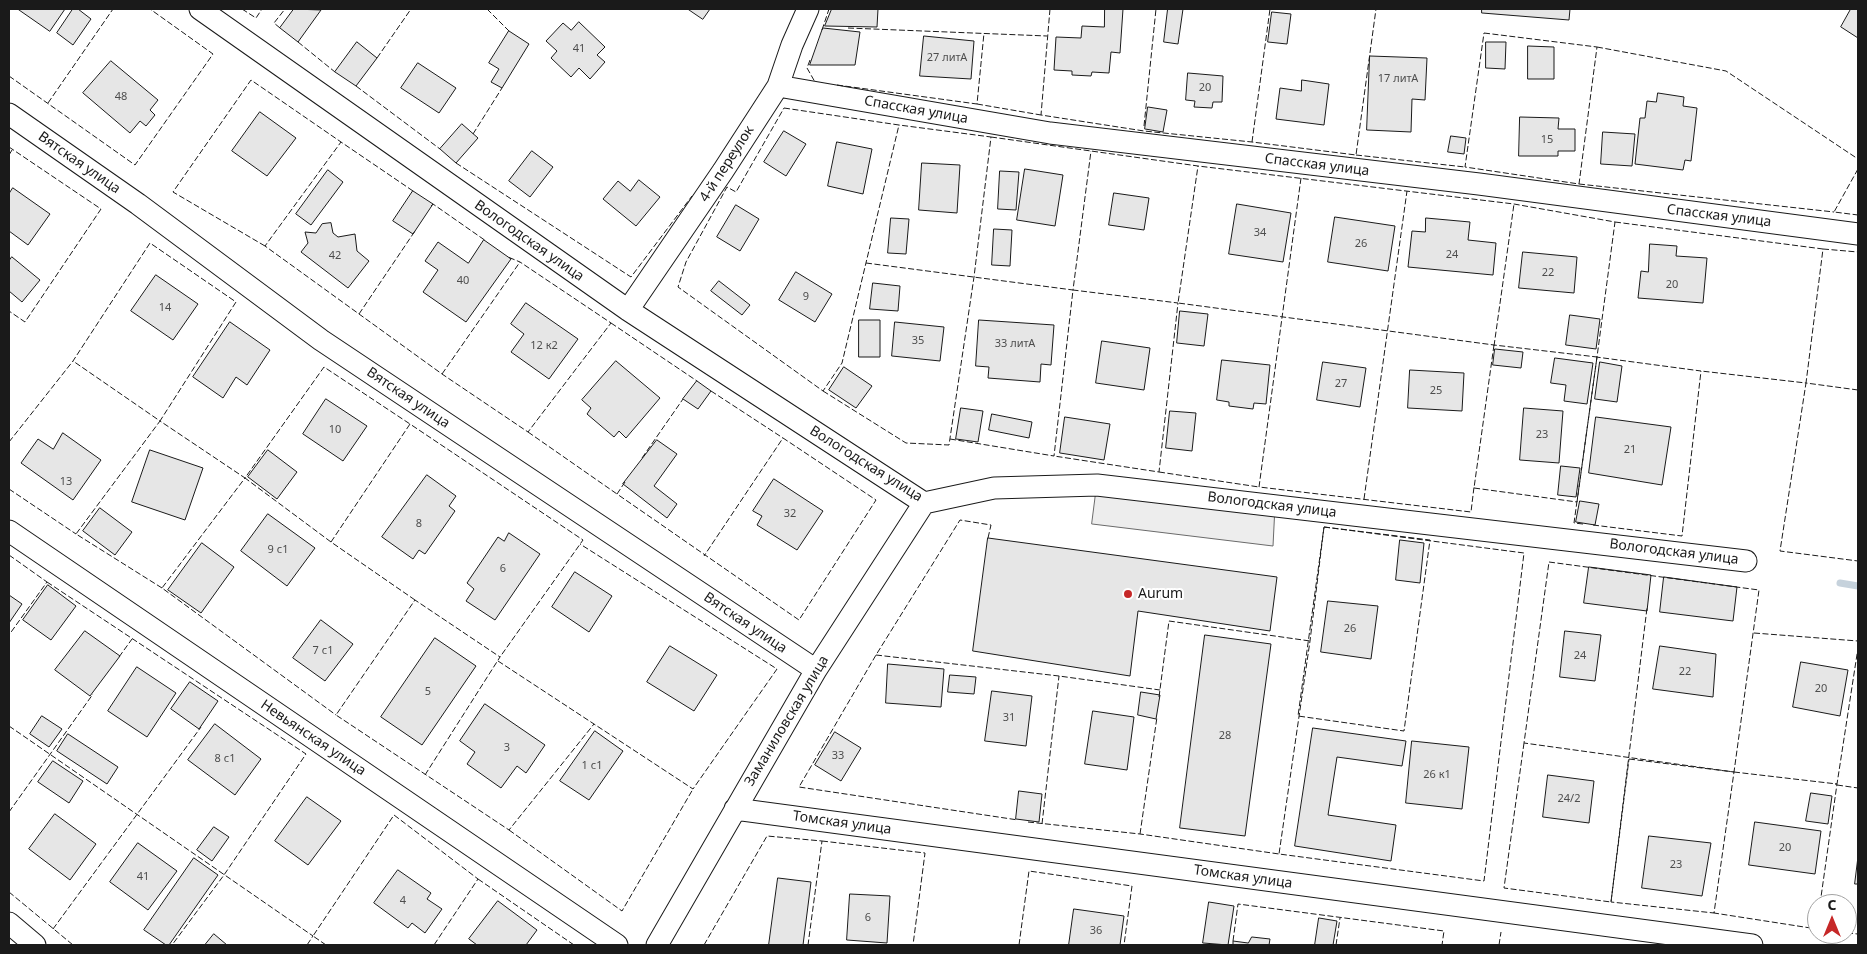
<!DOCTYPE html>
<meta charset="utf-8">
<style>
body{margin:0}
#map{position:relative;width:1867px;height:954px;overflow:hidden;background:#fff;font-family:"Noto Sans",sans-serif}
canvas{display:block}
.frame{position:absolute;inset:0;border:10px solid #1a1a1a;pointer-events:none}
.north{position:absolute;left:1807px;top:894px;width:50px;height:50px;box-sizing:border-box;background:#fff;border:1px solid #a3a3a3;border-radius:50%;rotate:0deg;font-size:14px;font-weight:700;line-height:20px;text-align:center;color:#1a1a1a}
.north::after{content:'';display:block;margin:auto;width:18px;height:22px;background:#c62828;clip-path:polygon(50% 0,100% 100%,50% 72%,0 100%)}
</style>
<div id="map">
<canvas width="1867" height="954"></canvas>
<div class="frame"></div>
<div class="north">С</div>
</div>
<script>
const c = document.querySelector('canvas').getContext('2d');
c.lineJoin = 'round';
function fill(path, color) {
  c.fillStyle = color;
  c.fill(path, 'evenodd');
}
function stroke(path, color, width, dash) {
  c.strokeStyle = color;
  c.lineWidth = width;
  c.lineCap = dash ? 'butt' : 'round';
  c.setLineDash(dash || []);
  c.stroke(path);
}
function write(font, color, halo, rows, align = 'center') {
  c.font = font + ' "Noto Sans",sans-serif';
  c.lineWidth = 4;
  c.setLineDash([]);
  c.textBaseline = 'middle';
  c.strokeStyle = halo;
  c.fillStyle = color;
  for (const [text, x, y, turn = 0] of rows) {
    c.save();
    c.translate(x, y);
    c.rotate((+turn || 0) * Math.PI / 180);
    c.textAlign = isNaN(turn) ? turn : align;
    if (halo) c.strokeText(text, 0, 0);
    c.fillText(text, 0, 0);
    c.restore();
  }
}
const parking = new Path2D(`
 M1097,485L1275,506L1273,546L1092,524Z`);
fill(parking, '#ededed');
stroke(parking, '#6a6a6a', 1);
stroke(new Path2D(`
 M1840,583L1858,586`), '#c6d2dc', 7);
const building = new Path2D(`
 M18,9H65L50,31Z
 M73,9H78L91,19L73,45L57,33Z
 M294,9L321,10L298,42L280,28Z
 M688,9H710L703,19Z
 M832,9H878L877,27L825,26Z
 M1105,9H1123L1120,53L1111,52L1109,73L1092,72L1091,76L1072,75V71L1054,70L1056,37L1081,38L1082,26L1104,27Z
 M1168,9H1183L1178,44L1164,42Z
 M1482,9H1570L1569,20L1482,13Z
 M1851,9H1858V38L1841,27Z
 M1272,12L1291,14L1287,44L1268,42Z
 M579,22L605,47L597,55L605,62L590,79L579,68L571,77L551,58L557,51L546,41L563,23L571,30Z
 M823,28L860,32L855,65H810Z
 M509,31L529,44L502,88L491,82L499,69L489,63Z
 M924,36L974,41L971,79L920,76Z
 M357,42L377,58L356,86L335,72Z
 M1486,42H1506L1505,69L1486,68Z
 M1528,46L1554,47V79H1528Z
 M1370,56L1427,58L1425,100L1412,99L1411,132L1367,130Z
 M111,61L158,100L150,110L155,115L146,126L140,121L130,133L83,93Z
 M418,63L456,88L439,113L401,88Z
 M1188,73L1223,76L1222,102H1213L1212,108L1194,107L1195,101L1186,100Z
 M1302,80L1329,84L1324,125L1276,119L1280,88L1301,91Z
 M1658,93L1684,97L1683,106L1697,108L1691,161L1685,160L1683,170L1635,164L1640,118H1645L1647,101L1656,102Z
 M1148,107L1167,110L1163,132L1145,129Z
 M260,112L296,138L267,176L232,151Z
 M1520,117L1559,118L1558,129H1575V151H1558V156H1519Z
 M462,124L478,138L456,163L440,149Z
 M784,131L806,144L786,176L764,162Z
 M1603,132L1635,134L1632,166L1601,164Z
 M1451,136L1466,138L1464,154L1448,152Z
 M837,142L872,149L863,194L828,186Z
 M532,151L553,167L530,197L509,181Z
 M922,163L960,165L957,213L919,210Z
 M1025,169L1063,175L1055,226L1017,220Z
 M328,170L343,182L311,225L296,214Z
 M1000,171L1019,172L1016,210L998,209Z
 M639,180L660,197L636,226L603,199L618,181L630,191Z
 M13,188L50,214L28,245L9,231V194Z
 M413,191L433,204L413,234L393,221Z
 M1114,193L1149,198L1144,230L1109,225Z
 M1237,204L1291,213L1283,262L1229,254Z
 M736,205L759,219L740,251L717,237Z
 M1335,217L1395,226L1388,271L1328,262Z
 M891,218L909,219L906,254L888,253Z
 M1426,218L1470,222L1468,240L1496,243L1493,275L1408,267L1412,231L1425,232Z
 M331,223L333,233L338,237L355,234L357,251L369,261L348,288L301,252L308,243L305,232L316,233L322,224Z
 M994,229L1012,230L1010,266L992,265Z
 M484,240L511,259L466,322L423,292L438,270L425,261L438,242L468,263Z
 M1650,244L1677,246L1676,256L1707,258L1703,303L1638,298L1641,271L1648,272Z
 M1523,252L1577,257L1574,293L1519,288Z
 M12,257L40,280L22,302L9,291V261Z
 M796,272L832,294L815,322L779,300Z
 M156,275L198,304L173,340L131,311Z
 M719,281L750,305L742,315L711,291Z
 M873,283L900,286L898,311L870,309Z
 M526,303L578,339L549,379L511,352L524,334L511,324Z
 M1180,311L1208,314L1204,346L1177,343Z
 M1570,315L1600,319L1596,349L1566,345Z
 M859,320H880V357H859Z
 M979,320L1054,325L1051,365L1041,364L1040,382L988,378L989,367L976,366Z
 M230,322L270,350L247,385L236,377L223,398L193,377Z
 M895,322L944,327L940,361L892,356Z
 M1102,341L1150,348L1144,390L1096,383Z
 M1495,349L1523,352L1521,368L1493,365Z
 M1555,358L1593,363L1587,404L1564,401L1566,385L1551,383Z
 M1222,360L1270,365L1266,404L1254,403L1253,409L1229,406V402L1217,400Z
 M616,361L660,398L626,438L619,431L614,437L587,414L591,408L582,400Z
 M1323,362L1366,368L1360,407L1317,400Z
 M1600,362L1622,366L1617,402L1595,399Z
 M844,367L872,386L856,408L829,390Z
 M1410,370L1464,373L1462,411L1408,408Z
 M697,381L711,391L698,409L683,399Z
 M326,399L367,426L343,461L303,434Z
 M961,408L983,411L978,442L956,439Z
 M1524,408L1563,411L1559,463L1520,460Z
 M1170,411L1196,413L1192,451L1166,448Z
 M992,414L1032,422L1029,438L989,430Z
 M1065,417L1110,424L1104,460L1060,453Z
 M1596,417L1671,427L1662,485L1589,473Z
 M63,433L101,460L73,500L21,463L38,439L53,449Z
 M657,440L677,454L654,486L677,504L667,518L623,484Z
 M150,450L203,468L185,520L132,502Z
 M268,450L297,472L277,499L248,477Z
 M1561,466L1580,468L1576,497L1558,495Z
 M427,475L456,496L449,506L455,511L425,554L419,550L413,559L382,537Z
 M774,479L823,511L797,550L757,525L762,516L753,511Z
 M1580,501L1599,504L1595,525L1576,522Z
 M100,508L132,532L115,555L83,531Z
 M268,514L315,548L287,586L241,551Z
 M509,533L540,554L495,620L466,601L474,589L467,583L498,537L504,541Z
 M988,538L1277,577L1270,631L1138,611L1130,676L973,651Z
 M1400,540L1424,543L1420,583L1396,580Z
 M202,543L234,567L201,613L168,590Z
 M1589,567L1651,575L1647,611L1584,603Z
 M575,572L612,596L589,632L552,607Z
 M1664,577L1737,587L1733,621L1660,612Z
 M48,585L76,606L51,640L23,620Z
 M9,595L22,604L9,623Z
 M1328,601L1378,606L1371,659L1321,652Z
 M321,620L353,644L325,681L293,658Z
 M85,631L120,656L90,696L55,670Z
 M1565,631L1601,635L1595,681L1560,677Z
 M1205,635L1271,644L1245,836L1180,828Z
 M435,638L476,666L422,745L381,717Z
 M670,646L717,675L694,711L647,682Z
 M1660,646L1716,654L1713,697L1653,689Z
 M1801,662L1848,670L1840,716L1793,707Z
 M888,664L944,669L941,707L886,703Z
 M137,667L176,693L147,737L108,711Z
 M950,675L976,677L974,694L948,692Z
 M190,682L218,701L199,729L171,709Z
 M992,691L1032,696L1026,746L985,741Z
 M1141,692L1160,695L1156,719L1138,715Z
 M485,704L545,745L526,773L517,766L501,788L467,764L475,752L460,741Z
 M1093,711L1134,717L1127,770L1085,764Z
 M42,716L62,729L49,747L30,734Z
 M215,724L261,759L235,795L188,760Z
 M1313,728L1406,741L1402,766L1337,757L1328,815L1396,825L1391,861L1295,846Z
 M595,731L623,751L589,800L560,781Z
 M835,732L861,748L841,781L815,765Z
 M68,734L118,767L107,784L57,751Z
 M1412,741L1469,747L1462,809L1406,803Z
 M53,761L83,781L69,803L38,782Z
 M1548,775L1594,781L1589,823L1543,817Z
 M1019,791L1042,794L1039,822L1016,819Z
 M1811,793L1832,796L1828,824L1806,821Z
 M307,797L341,821L308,865L275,841Z
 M55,814L96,844L70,880L29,849Z
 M1755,822L1821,831L1815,874L1749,865Z
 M214,827L229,837L212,861L197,850Z
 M1649,836L1711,843L1702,896L1642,888Z
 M138,843L177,871L148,910L110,882Z
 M1858,857V884H1855Z
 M194,858L218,875L169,945H166L144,930Z
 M398,870L431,893L427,899L442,909L425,933L412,923L408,928L374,903Z
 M778,878L811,882L803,945H769Z
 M850,894L890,896L887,943L847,940Z
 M498,901L537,930L526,945H477L469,939Z
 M1209,902L1234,906L1228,945L1203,943Z
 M1074,909L1124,916L1120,945H1069Z
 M1319,918L1337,921L1333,945H1315Z
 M214,934L227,945H205Z
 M1252,937L1270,939L1269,945H1233V941L1248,943Z`);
fill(building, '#e6e6e6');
stroke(building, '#1a1a1a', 1);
const street = new Path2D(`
 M200,9L628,310L924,503L994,488L1097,485L1746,561
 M778,86L1050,133L1479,184L1858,234
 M9,114L138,204L321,340L816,670
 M628,310L723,171L778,86L792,45L808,9
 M9,531L617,945
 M735,809L1752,945
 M9,923L35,945
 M657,945L816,670L924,503`);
stroke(street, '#1a1a1a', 23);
stroke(street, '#fff', 21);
stroke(new Path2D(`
 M242,9L256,18L262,9
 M487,9L509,31
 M1050,9L1041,115L1144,131L1252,142L1356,155L1376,9
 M280,28L274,23L285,9
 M848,28L1047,36
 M822,30L829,9
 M1484,33L1597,47L1579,184L1465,167Z
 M298,42L335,72
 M1597,47L1726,71L1858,159
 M377,58L411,9
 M810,60L807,68L815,82
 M9,76L135,165L213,54L150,9
 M837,85L977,104L984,33
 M356,86L440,149
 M48,103L113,9
 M977,104L1041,115
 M784,108L899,125L842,363L823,391L678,287L686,262L727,187L736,192Z
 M1144,126L1156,9
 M473,134L502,88
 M991,137L1198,166L1514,204L1615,222L1597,357L1494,345L1178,303L1198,166
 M1252,142L1270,9
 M9,147L101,209L25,322L9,311
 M9,155L12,150
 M1356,155L1465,167
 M456,163L631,277L692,196
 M1858,169L1834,212L1858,215
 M1301,178L1259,487L1471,512L1474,487
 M1579,184L1834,212
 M413,191L341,142L265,246L442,374L528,432L611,323L520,262L508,257
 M431,206L433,204L486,241
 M1615,222L1823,249L1806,383L1701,371
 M265,246L173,192L251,80L341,142
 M1823,249L1858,252
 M866,263L1073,290L1091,151
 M359,314L415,231
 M611,323L697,381
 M1494,345L1474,488L1577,502L1597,357
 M1494,346L1514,204
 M442,374L520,262
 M1858,390L1806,383L1780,551L1858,561
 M711,391L783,438
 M823,391L906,443L949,445L974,277L991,137L899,125
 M528,432L617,494
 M950,439L1054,456L1073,290L1178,303L1159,472L1054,456
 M9,442L73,361L150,243L236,302L160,421L73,361
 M642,458L683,399
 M1159,472L1259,487
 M625,482L617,494L799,620L876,500L783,438L704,556
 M9,489L76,534
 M1364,499L1407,191
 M1583,524L1574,523L1597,357
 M1593,525L1682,536L1701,371L1596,357
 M1324,527L1524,553L1484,881L1279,854L1310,641Z
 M1324,527L1430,540L1404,731L1298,716Z
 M988,538L991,525L960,520L876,655L799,787L1018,820
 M331,542L245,478L324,367L410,424
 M9,555L47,582L9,635
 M1549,562L1759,590L1734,772L1524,743Z
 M47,582L306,754L224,875L172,945
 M162,588L76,534L160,421L245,478L162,588L336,715
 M415,600L331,542L410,424L583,540L500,657
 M1754,633L1858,641
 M876,655L1059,676L1160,690
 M119,657L132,639
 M498,661L693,789L777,669L580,544
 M1159,697L1169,621L1310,641
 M9,726L313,936L307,945
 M1524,743L1504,888L1611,902L1647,608
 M1629,759L1734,772L1714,913L1611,902Z
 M1734,772L1837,784L1858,648
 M425,775L500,657L415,600L336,715L509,830L594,724
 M1837,785L1858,788
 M9,812L93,694
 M1028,822L1140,834L1279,854
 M1042,824L1059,676
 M509,830L622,911L693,789
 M1140,834L1157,717
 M822,841L925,853L913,945
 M478,879L574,945
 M9,892L73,945
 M1820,904L1837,784H1835
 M1714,912V913L1817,929
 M53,929L201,727
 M1847,933L1858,934
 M1233,941L1238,904L1444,931L1442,945
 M326,945L313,936L394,815L478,879L434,945
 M704,945L767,836L822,841L808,945
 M1019,945L1029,871L1132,886L1124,945
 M1336,945L1340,918
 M1499,945L1501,932`), '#1a1a1a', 1, [6, 2.5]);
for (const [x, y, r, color] of [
 [1128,594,5,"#c62828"]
]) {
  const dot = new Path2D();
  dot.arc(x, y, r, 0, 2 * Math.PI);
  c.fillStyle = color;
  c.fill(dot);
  stroke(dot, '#fff', 2);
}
write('11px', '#4d4d4d', null, [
 ["41",579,49],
 ["27 литА",947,58],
 ["17 литА",1398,79],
 ["20",1205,88],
 ["48",121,97],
 ["15",1547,140],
 ["34",1260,233],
 ["26",1361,244],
 ["24",1452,255],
 ["42",335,256],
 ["22",1548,273],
 ["40",463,281],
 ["20",1672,285],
 ["9",806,297],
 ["14",165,308],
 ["35",918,341],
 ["33 литА",1015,344],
 ["12 к2",544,346],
 ["27",1341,384],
 ["25",1436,391],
 ["10",335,430],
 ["23",1542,435],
 ["21",1630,450],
 ["13",66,482],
 ["32",790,514],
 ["8",419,524],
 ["9 с1",278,550],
 ["6",503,569],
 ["26",1350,629],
 ["7 с1",323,651],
 ["24",1580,656],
 ["22",1685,672],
 ["20",1821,689],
 ["5",428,692],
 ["31",1009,718],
 ["28",1225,736],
 ["3",507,748],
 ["33",838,756],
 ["8 с1",225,759],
 ["1 с1",592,766],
 ["26 к1",1437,775],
 ["24/2",1569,799],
 ["20",1785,848],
 ["23",1676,865],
 ["41",143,877],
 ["4",403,901],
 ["6",868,918],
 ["36",1096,931]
]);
write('14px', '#1a1a1a', '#fff', [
 ["Спасская улица",916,110,10],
 ["Вятская улица",79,163,35],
 ["4-й переулок",727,164,-57],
 ["Спасская улица",1317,165,7],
 ["Спасская улица",1719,216,7],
 ["Вологодская улица",529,241,35],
 ["Вятская улица",408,398,34],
 ["Вологодская улица",866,464,32],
 ["Вологодская улица",1272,505,7],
 ["Вологодская улица",1674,552,7],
 ["Вятская улица",745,623,34],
 ["Заманиловская улица",787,721,-59],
 ["Невьянская улица",313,738,34],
 ["Томская улица",842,823,8],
 ["Томская улица",1243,877,8]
]);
write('14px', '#1a1a1a', '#fff', [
 ["Aurum",1138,594]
], 'left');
</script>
